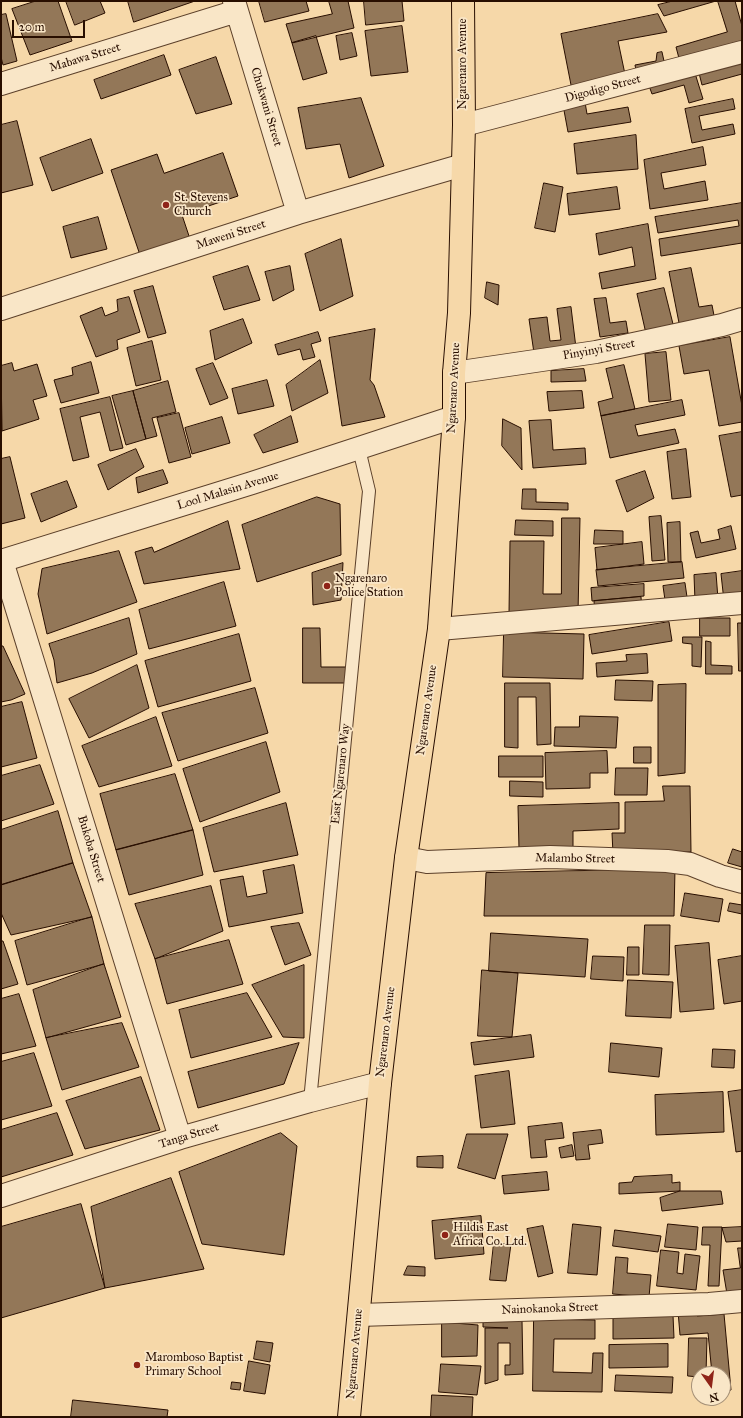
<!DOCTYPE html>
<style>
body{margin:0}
#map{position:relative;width:743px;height:1418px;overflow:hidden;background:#f6d8a9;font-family:"IM FELL Great Primer",serif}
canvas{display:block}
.frame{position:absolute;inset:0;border:2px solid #280e00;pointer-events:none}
.north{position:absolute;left:691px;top:1366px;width:40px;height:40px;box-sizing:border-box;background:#f9e6c7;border:1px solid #a59077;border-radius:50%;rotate:166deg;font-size:11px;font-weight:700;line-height:16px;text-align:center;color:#280e00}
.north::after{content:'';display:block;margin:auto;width:14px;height:18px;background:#8f2418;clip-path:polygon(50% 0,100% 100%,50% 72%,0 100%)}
.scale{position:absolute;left:12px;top:20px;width:73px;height:18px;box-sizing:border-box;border:2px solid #280e00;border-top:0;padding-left:5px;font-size:12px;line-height:14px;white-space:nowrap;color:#280e00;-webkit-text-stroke:3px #f9e6c7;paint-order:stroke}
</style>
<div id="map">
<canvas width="743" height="1418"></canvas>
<div class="frame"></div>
<div class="north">N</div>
<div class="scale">20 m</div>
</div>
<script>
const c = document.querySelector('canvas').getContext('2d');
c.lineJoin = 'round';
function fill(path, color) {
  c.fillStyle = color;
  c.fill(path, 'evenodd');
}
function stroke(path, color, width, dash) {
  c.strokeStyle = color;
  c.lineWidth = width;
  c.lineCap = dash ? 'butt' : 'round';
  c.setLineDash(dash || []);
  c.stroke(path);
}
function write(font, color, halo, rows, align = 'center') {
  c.font = font + ' "IM FELL Great Primer",serif';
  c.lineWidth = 3.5;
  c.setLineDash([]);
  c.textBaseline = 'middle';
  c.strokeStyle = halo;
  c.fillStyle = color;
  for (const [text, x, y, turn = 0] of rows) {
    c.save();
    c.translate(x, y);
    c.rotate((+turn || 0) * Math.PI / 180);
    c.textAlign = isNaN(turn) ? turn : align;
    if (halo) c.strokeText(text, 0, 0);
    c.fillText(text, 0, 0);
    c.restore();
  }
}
const building = new Path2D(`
 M36,1H58L72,41L30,55L12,9Z
 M66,1H100L105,13L75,25Z
 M128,1H195L134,22Z
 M259,1H306L309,11L265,22Z
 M329,1H348L354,28L292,43L286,24L332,14Z
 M364,1H402L404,21L366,25Z
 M673,1H716L664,16L658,5Z
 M718,1H735L742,26V43L680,62L676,47L727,32Z
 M6,14L17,61L3,65L1,57V15Z
 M658,14L667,32L618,41L626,79L572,90L561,34Z
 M402,26L408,72L371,76L365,31Z
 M352,33L357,56L340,60L336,36Z
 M316,36L327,73L303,80L292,43Z
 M662,52L666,70L637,76L635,65L656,61L657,53Z
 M164,55L171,75L101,99L94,80Z
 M216,57L232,104L196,114L179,70Z
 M742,57V74L702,85L698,69Z
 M694,70L703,99L689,103L684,85L652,94L648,83Z
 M361,98L384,166L349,178L340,144L306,149L298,108Z
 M733,99L735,109L699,116L702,130L733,124L735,134L692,143L685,109Z
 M585,102L587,114L628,107L631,122L568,132L563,105Z
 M17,121L33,185L1,193V125Z
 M636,135L638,169L577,174L574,144Z
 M91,139L103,173L52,191L40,158Z
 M703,147L706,165L661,173L664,189L705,181L708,200L650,209L644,160Z
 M223,153L238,196L182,215L190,239L140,255L111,170L157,154L164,173Z
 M544,183L563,187L555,232L535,228Z
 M617,187L620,209L569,215L567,194Z
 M742,203V243L661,256L659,239L739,226L738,220L658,233L655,217Z
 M98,217L107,249L71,258L63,227Z
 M648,224L656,279L602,289L599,273L635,266L632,247L599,255L596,234Z
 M341,239L353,296L320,311L305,254Z
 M248,266L260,300L224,310L213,277Z
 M290,266L294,290L273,301L265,272Z
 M691,268L699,307L712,305L716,326L681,333L669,272Z
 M487,282L499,285L498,305L485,298Z
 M153,286L166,333L148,338L134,291Z
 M664,288L675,332L647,338L637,294Z
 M129,297L140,332L117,340L118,349L96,357L80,316L102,307L105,316L118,311L117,300Z
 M606,298L610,323L626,321L628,333L600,337L594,299Z
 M571,307L576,348L534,353L529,319L547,317L550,341L561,340L557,309Z
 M243,319L252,343L215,360L210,331Z
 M375,329L370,380L374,385L385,417L342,426L329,338Z
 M318,332L321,341L311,344L315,357L303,360L300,349L278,355L275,345Z
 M730,337L742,406V422L719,426L709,370L684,374L679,346Z
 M152,341L161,380L136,386L127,348Z
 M666,352L671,400L649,402L645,354Z
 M320,360L328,393L292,411L286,385Z
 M91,362L99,393L61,403L54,380L73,375L72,368Z
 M12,363L14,371L37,364L47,396L33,400L39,419L2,431L1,366Z
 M213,363L228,398L210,405L196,369Z
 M624,365L635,409L601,416L598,402L613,398L606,369Z
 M584,369L586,381L551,382V371Z
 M267,380L274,406L238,414L232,389Z
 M168,381L176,412L152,418L157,436L146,439L133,391Z
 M133,391L146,439L126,445L112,396Z
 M582,391L584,408L549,411L547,392Z
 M110,397L123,448L110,451L100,412L80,417L89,457L73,461L60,409Z
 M682,400L685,415L635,425L638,436L675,429L679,443L610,458L601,416Z
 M179,413L191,457L169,463L157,418Z
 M291,416L298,442L263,453L254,435Z
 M222,417L230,443L192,454L185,428Z
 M503,419L521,428L522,470L502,446Z
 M551,420L553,450L585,448L586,464L533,468L529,421Z
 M742,432V495L731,497L719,436Z
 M136,449L144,467L108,490L98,465Z
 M686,449L691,497L672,499L667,452Z
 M10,457L25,518L1,524V459Z
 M163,470L168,483L138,493L136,478Z
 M645,471L654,498L627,512L616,481Z
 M67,481L77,507L41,522L31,494Z
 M523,489H536V502L568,503V510L522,509Z
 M317,497L340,504L341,555L257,582L242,525Z
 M661,516L665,560L652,561L649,517Z
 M562,518H580L578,613H509L510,541H544L543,594H561Z
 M516,520L553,521V536L515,535Z
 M228,521L240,569L144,584L135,552L152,547L154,552Z
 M680,522L681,562H668L667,523Z
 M731,526L736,549L696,558L690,533L698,531L701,543L720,539L718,530Z
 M595,530L623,531V544H594Z
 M642,542L644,564L597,570L595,548Z
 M119,551L137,602L47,634L38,594L42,569Z
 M682,562L684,578L598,586L596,570Z
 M343,563L341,600L313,605L312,573Z
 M742,571V597L724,601L721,574Z
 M716,573L718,599L695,601L694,575Z
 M224,582L236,626L149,649L139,610Z
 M685,583L687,597L665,600L663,586Z
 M644,584V596L592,601L591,588Z
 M641,597L642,609L595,614L594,601Z
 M129,618L137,654L92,673L57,683L54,660L49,644Z
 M700,618H730V636H700Z
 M669,622L672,641L592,654L589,635Z
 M738,623H742V671H739Z
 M303,628H320L321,667H346V683H303Z
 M504,632L584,634L583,679L503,677Z
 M239,634L251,681L158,707L145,661Z
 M683,637H702L701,667L692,666V644L683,643Z
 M706,641L711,642V665L732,666V674H706Z
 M1,646H3L25,694L11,700L1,702Z
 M647,654L648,673L597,677L596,663L627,661L626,655Z
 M137,665L149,708L89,738L69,699Z
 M616,680L653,681L652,701L615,700Z
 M505,683H550L551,744L537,745L536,697H518V748L505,747Z
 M686,684L685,773L658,776V685Z
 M255,688L268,733L178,761L162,713Z
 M22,702L37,758L1,767V707Z
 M580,716L618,717L616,748L554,746L555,727H579Z
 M156,717L172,766L99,787L82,746Z
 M266,742L280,792L200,822L183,769Z
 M634,747H651V763H634Z
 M607,751L608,773H590V788L546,789L545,753Z
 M499,756H543V777H499Z
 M40,765L54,804L1,821V776Z
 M616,768H648L647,795H615Z
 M175,774L193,830L116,850L100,794Z
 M510,781L543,782V797L510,796Z
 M663,786H690L691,852L613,854L612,833H625V802L664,801Z
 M286,803L298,855L214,872L203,828Z
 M619,803V829L573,831V847L519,849L518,806Z
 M58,811L73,863L1,885V830Z
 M193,830L203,875L129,895L116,850Z
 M733,849L742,852V867L728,863Z
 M73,863L92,917L11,935L1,913V885Z
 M294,865L303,913L229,927L220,880L243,876L247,897L267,893L263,871Z
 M675,869L674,916H484L486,873Z
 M211,886L223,931L155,959L135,904Z
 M685,893L723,899L719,922L681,916Z
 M730,903L742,905V914L728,911Z
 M92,917L104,964L27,985L15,941Z
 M299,923L311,955L285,965L271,927Z
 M645,925H670L669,975L643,974Z
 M491,933L588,939L585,977L489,971Z
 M229,940L243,984L167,1004L155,959Z
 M1,941H3L18,984L1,989Z
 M709,943L714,1009L680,1012L675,946Z
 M628,947H639V975H627Z
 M593,956L624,957L623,981L591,979Z
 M742,956V1001L724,1004L718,960Z
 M104,964L121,1017L46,1038L33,990Z
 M304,965V1038L283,1037L252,985Z
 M482,970L518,973L512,1037L478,1036Z
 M628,980L673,982L671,1018L626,1016Z
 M247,993L272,1037L191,1058L179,1010Z
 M19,994L36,1046L1,1054V999Z
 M122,1023L139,1067L62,1090L46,1038Z
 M531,1035L534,1057L474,1065L471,1043Z
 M299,1043L284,1084L198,1108L188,1072Z
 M611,1043L662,1048L659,1077L609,1072Z
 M713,1049L735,1050L734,1068L712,1067Z
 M34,1053L52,1106L1,1120V1062Z
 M509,1071L515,1124L481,1128L475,1076Z
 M141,1077L160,1130L85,1149L66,1101Z
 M742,1090V1151L736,1152L728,1092Z
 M723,1092L724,1132L656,1135L655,1095Z
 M57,1113L73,1155L1,1177V1130Z
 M562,1123L564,1138L545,1140L547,1157L531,1158L528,1127Z
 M601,1130L603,1143L588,1145L590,1159L576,1160L573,1133Z
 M281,1133L297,1146L284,1255L202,1244L179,1172Z
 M467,1134H508L495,1179L458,1168Z
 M572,1145L574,1156L561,1158L559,1148Z
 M443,1156V1168L417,1167V1157Z
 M547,1172L549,1190L504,1194L502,1176Z
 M672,1175V1183L680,1182V1191L619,1194V1183L632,1182L634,1177Z
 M171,1178L204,1269L105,1288L91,1207Z
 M680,1191H721L723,1204L662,1211L660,1198Z
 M81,1204L105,1288L1,1318V1227Z
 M481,1216L484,1254L435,1259L432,1221Z
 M573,1224L601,1227L597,1275L568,1273Z
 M668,1224L698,1227L696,1250L665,1247Z
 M543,1226L553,1273L538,1277L527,1229Z
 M703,1227H722L719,1286H708L710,1245H702Z
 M742,1227V1241L726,1242L722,1228Z
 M615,1230L661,1236L658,1252L613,1246Z
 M494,1243L511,1244L506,1281L490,1280Z
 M738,1248H742V1292L727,1294L723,1270L740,1268Z
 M661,1250L679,1252L677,1273L683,1274L685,1254L700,1256L696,1290L657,1286Z
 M616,1257L628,1258L627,1273L651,1275L649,1297L613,1294Z
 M408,1266L425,1267V1276L404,1275Z
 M697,1310V1316L724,1314L731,1390L723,1391V1374H712L708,1333L680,1335L678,1311Z
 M673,1315L674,1338L613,1339V1316Z
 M534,1319L595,1320V1339H554L553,1372L592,1373L593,1353H603L602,1392L533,1391Z
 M522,1320L523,1374L505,1375V1365H510V1343H498V1380L485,1384V1328H508L483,1327V1321Z
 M442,1322L478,1325L477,1356L442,1357Z
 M689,1338H707L706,1374H699V1377L688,1376Z
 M257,1341L273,1343L270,1362L254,1359Z
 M668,1344V1367L609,1368V1345Z
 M249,1361L270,1365L265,1394L244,1391Z
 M441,1364L481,1366L477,1395L439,1392Z
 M616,1375L673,1377L672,1393L615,1391Z
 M232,1382L241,1383L240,1390L231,1389Z
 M432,1395L473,1397L472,1417H431Z
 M73,1400L168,1410L167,1417H71Z`);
fill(building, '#937758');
stroke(building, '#280e00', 1);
const service = new Path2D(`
 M310,1101L369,491L359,449`);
const minor = new Path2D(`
 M234,1L298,213
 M1,84L237,11
 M464,125L742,52
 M1,309L298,213L463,165
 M454,373L596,352L722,325L742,319
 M1,561L252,483L454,417
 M2,561L180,1138
 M439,629L742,603
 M406,858L427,862L550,857L667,861L690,864L720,876L742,882
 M1,1196L180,1138L310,1101L380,1083
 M359,1315L709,1304L742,1301`);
const trunk = new Path2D(`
 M349,1417L380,1083L406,858L439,629L454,417V373L459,313L464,125L463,1`);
stroke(service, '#5c402a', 14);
stroke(minor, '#5c402a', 24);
stroke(trunk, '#280e00', 24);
stroke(service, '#f9e6c7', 12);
stroke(minor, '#f9e6c7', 22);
stroke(trunk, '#f6d8a9', 22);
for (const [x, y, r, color] of [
 [166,205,4,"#8f2418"],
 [327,586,4,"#8f2418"],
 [445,1235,4,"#8f2418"],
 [137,1365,4,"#8f2418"]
]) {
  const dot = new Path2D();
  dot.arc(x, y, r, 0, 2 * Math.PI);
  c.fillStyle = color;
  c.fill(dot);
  stroke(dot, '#f9e6c7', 1.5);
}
write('12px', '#280e00', '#f9e6c7', [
 ["Mabawa Street",85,58,-17],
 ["Ngarenaro Avenue",463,64,-90],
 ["Digodigo Street",603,89,-15],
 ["Chukwani Street",266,107,73],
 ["Maweni Street",231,235,-18],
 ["Pinyinyi Street",599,350,-10],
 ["Ngarenaro Avenue",454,388,-87],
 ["Lool Malasin Avenue",228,491,-17],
 ["Ngarenaro Avenue",427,710,-82],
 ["East Ngarenaro Way",341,774,-84],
 ["Bukoba Street",91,849,73],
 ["Malambo Street",575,859,1],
 ["Ngarenaro Avenue",386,1032,-83],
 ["Tanga Street",189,1136,-17],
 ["Nainokanoka Street",550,1309,-2],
 ["Ngarenaro Avenue",355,1354,-85]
]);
write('12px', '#280e00', '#f9e6c7', [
 ["St. Stevens",174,198],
 ["Church",174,212],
 ["Ngarenaro",335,579],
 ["Police Station",335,593],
 ["Hildis East",453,1228],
 ["Africa Co. Ltd.",453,1242],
 ["Maromboso Baptist",145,1358],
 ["Primary School",145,1372]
], 'left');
</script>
